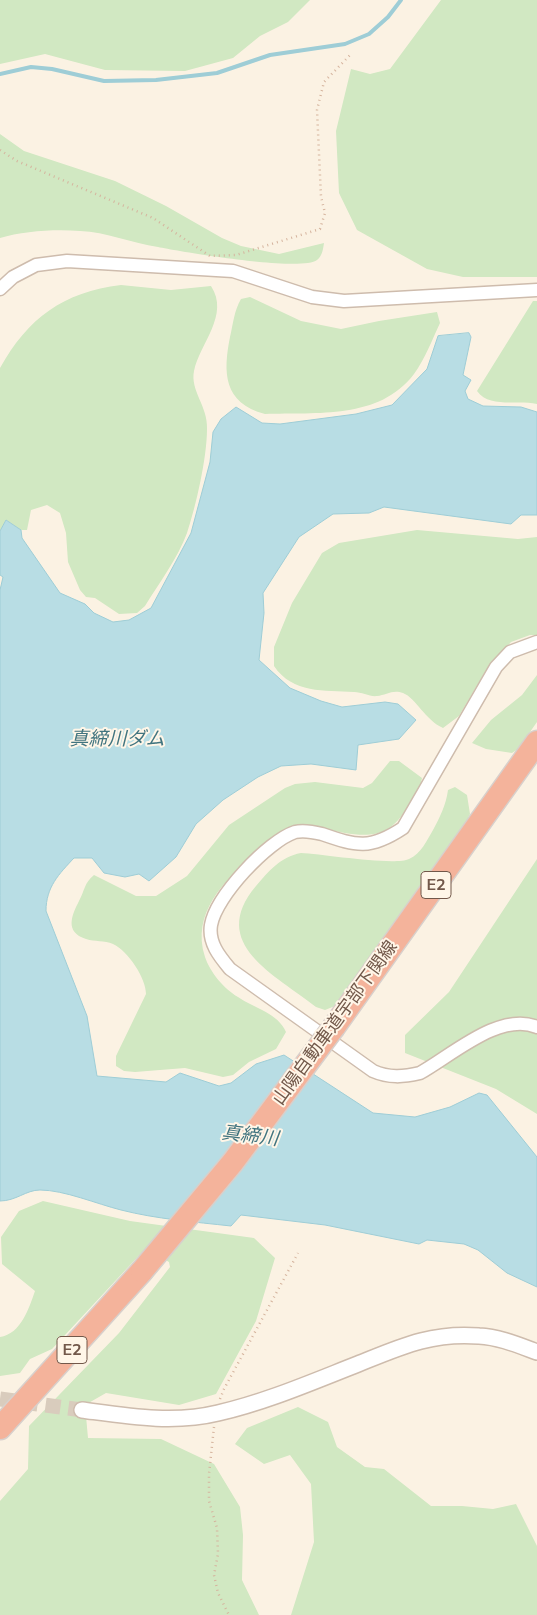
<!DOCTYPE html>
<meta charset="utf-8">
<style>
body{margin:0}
canvas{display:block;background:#fbf2e3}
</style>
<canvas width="537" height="1615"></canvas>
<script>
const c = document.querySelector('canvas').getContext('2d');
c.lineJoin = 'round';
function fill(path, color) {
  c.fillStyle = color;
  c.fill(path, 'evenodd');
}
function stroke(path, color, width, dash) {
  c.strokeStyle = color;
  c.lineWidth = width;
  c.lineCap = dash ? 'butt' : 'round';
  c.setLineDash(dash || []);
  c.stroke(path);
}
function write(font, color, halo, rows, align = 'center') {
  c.font = font + ' Mulish,"Noto Sans JP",sans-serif';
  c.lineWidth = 4;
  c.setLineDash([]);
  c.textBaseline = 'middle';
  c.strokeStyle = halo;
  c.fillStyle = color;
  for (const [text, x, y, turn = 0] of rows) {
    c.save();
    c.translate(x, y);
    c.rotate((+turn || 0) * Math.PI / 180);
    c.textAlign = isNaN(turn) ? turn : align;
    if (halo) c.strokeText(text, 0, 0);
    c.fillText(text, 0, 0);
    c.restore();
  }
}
fill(new Path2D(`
 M0,0H310L288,22L260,36L233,58L185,71L105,70L45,54L0,64Z
 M441,0H537V277H463L427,269L357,230L339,193L336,131L351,69L370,74L390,69Z
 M0,134L24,151L115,181L166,206L222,238L241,246L279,254L324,243C323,250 322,256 317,260C301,272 182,252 158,247C132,243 106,232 80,231C55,229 23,231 0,238Z
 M121,285L171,290L211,286C230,315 200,343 194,371C190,391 208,406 207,429C207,458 196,506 187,533C178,558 159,583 145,606L137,613L119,614L95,598L86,597L80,590L68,562L66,533L60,513L47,505L31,510L27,530H21L6,520L0,531V368C28,318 63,292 121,285Z
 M250,297L301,321L341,329L379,321L437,312L440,323C432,340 425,359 414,374C379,420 317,412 265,414C223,403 223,372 230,337C233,324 234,311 241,299Z
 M533,301H537V404C517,399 490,409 477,391Z
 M417,530L518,539L537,537V635H530L511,642L485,672L459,716L443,728C425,720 416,698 403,693C393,689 386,695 377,696C370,697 362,692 354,692C324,690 293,694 274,666V647L292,603L322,553L339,543Z
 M537,675V722L518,749L512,753L486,749L472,743L491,720L522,695Z
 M390,761H399L422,778C420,791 412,800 405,811C384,844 357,835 324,829C317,828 309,825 302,826C282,831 269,841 254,855C224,881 191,913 205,957C210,972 224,989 238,997C254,1008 278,1013 286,1032L276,1049L249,1062L233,1075L223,1077L185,1068L135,1072L124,1071L116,1066V1056L146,994C146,978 128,951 113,944C104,940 95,942 86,939C64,932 72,915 79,901C85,890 84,883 94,875L136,896H156L187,876L229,825L285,788L295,784L315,782L363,788L372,783Z
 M455,787L467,795L470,814L465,824L335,1006L325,1010L316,1007C276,975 207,944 256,886C269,871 280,857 301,853C323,854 394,866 409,859C421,854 427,840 433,830C440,817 446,805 448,790Z
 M537,859V1114L496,1089L405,1053V1035L449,992Z
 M43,1201L130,1221L254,1238L275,1258L256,1321L216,1394L179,1405L106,1393L85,1405L88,1438L161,1439L214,1464L240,1507L243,1535L242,1580L259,1615H0V1501L28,1469L29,1426L119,1333L170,1267L169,1262L145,1249L52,1349L30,1359L20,1373L0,1376V1337C21,1334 29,1308 35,1291L2,1264L1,1237L19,1211Z
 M298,1407L328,1422L337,1447L365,1467L384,1469L431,1506H462L493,1509L516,1504L537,1546V1615H291L314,1542L311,1484L290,1455L264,1464L235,1444L247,1428Z`), '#d1e8c2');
const water = new Path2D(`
 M469,333L471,337L463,375L471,380L465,391L468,399L483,406L521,407L537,412V515H521L511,524L384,507L369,513L333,514L299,537L263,593L264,613L259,660L290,688L321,701L342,707L385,702L398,704L416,720L399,739L358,745L356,770L311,764L281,766L258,777L223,800L196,824L176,857L149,881L139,874L125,877L104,873L92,858H74C59,874 46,887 46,911L87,1016L97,1076L166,1082L180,1073L219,1086L231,1083L256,1064L284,1055L373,1113L415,1117L450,1107L479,1093L487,1095L537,1157V1287L507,1273L478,1250L464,1244L427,1240L419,1244L325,1225L241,1215L231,1226C195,1222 156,1219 121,1210C97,1204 64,1190 40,1190C26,1190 16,1201 0,1201V590L3,577L0,575V531L6,520L21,530L22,538L60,593L85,604L94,613L113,622L129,620L151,608L191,533L210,462L213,432L221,419L236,407L262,423L280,424L356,414L392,405L427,369L438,336Z`);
fill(water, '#b8dde4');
stroke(water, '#9ecdd6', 1);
stroke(new Path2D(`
 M0,74L31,67L52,69L104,81L156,80L217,73L270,55L345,44L369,34L388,17L401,0`), '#9ecdd6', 4);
stroke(new Path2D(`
 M0,1399L82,1410`), '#d9ccbd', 15, [15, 8]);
const minor = new Path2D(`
 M0,289L13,277L36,265L67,261L233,271L312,297L344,301L537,290
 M537,642L510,652L496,667L403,828C370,850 357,846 322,834C314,832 303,830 295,832C268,841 216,896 211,925C208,943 220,957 230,969L373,1071C389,1078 403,1077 420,1073C451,1056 500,1011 537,1027`);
const tertiary = new Path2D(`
 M82,1410C127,1416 173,1424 218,1413C266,1402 312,1382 358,1364C400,1347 432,1332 479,1336C499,1337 518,1345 537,1352`);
const motorway = new Path2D(`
 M334,1027L537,742
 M0,1428L142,1271`);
stroke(minor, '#cebcad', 15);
stroke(tertiary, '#cebcad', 18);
stroke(motorway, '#d8d0cc', 25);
stroke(new Path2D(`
 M0,150L17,161L153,218L210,256L236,255L320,229L325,213L321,197L317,110L324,82L352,53
 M220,1399L224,1389L298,1253
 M214,1427L209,1474V1501L217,1528L218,1554L214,1575L218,1593L229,1615`), '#d5b49e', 2.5, [1, 4]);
stroke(minor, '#fff', 12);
stroke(tertiary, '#fff', 15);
stroke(motorway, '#f4b39b', 22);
const motorwayBridge = new Path2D(`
 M142,1271L233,1162L334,1027`);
stroke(motorwayBridge, '#d8d0cc', 25, []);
stroke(motorwayBridge, '#f4b39b', 22);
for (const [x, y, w] of [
 [436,885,30],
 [72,1350,30]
]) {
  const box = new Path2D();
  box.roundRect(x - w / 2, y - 13.5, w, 27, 4);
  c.fillStyle = '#fff6e8';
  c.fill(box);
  stroke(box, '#72584a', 1);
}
write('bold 16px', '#72584a', null, [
 ["E2",436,885],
 ["E2",72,1350]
]);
write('18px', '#72584a', '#fff6e8', [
 ["山陽自動車道宇部下関線",335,1023,-54]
]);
write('italic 19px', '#41747f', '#fff6e8', [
 ["真締川ダム",117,739],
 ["真締川",250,1136,7]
]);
</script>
